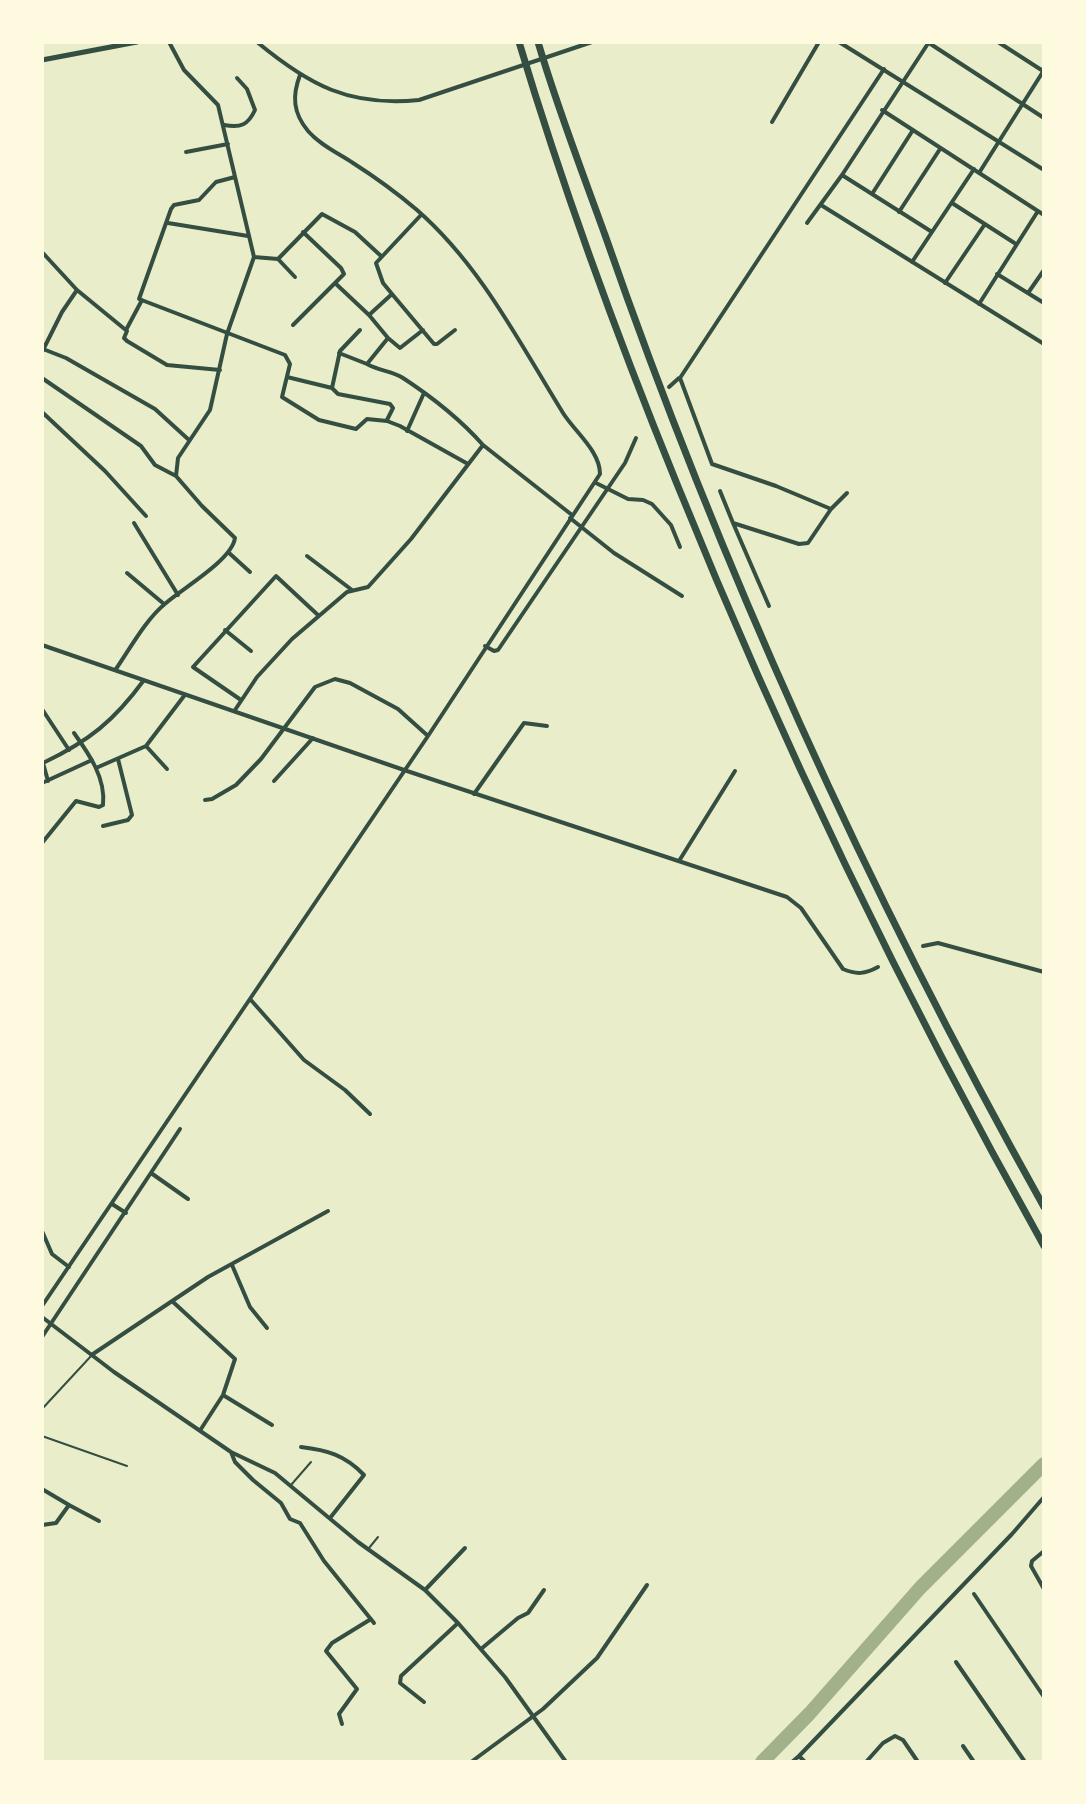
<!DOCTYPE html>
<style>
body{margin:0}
#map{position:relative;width:1086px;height:1804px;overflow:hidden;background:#e9edc9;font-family:Jost,sans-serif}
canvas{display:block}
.frame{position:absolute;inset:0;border:44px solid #fefae0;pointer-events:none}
</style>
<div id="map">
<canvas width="1086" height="1804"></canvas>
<div class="frame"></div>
</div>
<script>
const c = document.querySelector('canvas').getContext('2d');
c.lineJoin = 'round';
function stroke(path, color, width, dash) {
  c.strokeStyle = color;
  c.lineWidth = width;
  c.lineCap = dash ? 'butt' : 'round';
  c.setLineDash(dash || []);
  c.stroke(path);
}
stroke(new Path2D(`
 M762,1762L810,1713L920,1588L1044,1464`), '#a3b18a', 14);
stroke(new Path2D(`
 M42,1409L92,1355
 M42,1436L127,1466
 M291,1485L311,1462
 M369,1548L378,1537`), '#344e41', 2);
stroke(new Path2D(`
 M169,42L184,70L218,105L254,257L227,334L210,410L178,458L176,476
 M257,42C309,85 349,107 419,100L592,42
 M839,42L1044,170
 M998,42L1043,71
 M929,43L1044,118
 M882,110L1044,215
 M772,122L819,42
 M224,125C241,128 248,125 255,110L247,89L237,78
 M186,152L228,144
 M979,173L1044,70
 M842,175L932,232
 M235,177L216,182L199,200L174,205L171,209L139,299L285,355L290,364L282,397L319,420L356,429L367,419L387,421L400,426L468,464
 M872,194L913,130
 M952,203L1016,244
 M821,205L1044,344
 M899,212L940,149
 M168,223L248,236
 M807,223L842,175L929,42
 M42,252L77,290L127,331L124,338L127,341L167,365L220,370
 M254,257L278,259L322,214L355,232L381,256
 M278,259L295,277
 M912,262L974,169
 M997,274L1044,303
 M335,283L369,315L388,338L367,364L339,353
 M945,283L985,224
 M1028,293L1044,270
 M392,294L434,344H437L455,330
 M979,304L1038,211
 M369,315L392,294L383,283L376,263L421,215
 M293,325L344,274L341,268L303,232
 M126,330L142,300
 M388,338L400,348L423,330
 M43,349L66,358L155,409L189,440
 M42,352L62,312L77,290
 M367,364C379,371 393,371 403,378C432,397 460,419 483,445
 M287,377L332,388L340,351L360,330
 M42,378L141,446L155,465L176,476L202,506L235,538C232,560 183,588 166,603C146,619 131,647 116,669
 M669,387L679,378
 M332,388L338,394L390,404L393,408L387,420
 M42,412L105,471L146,516
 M407,431L424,393
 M596,483L628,499L643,500L652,504L671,525L680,547
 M720,491L733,523L799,544L808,543L831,509
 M847,493L831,509L776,486L712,464L680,378L884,69
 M570,518L614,553L682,596
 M134,523L178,595
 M733,523L769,606
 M228,552L250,572
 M307,556L352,590
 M127,573L164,604
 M225,630L251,651
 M42,645L404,770L787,897L801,908L843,969C857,975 865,974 878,967
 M485,646L494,651L498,650L625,463L636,438
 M241,700L193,667L276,576L319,616
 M42,709L69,750
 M235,710L257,677L292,639L347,592L368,587L411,539L483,445L572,515
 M146,746L167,769
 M43,763C89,741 114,721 144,680
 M43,763L48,781
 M96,768L146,746L184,696
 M274,781L313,738
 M42,783L92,760
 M474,794L524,723L547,726
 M205,800L212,799L236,785L261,759L315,687L335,679L350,683L398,709L428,736
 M103,826L128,820L132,815L118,759
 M42,843L76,801L99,807L103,805C106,778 89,754 74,733
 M679,861L735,771
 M923,946L938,943L1044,972
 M250,999L304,1060L345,1090L370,1114
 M151,1173L188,1199
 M112,1204L126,1213
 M42,1231L52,1254L69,1267
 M232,1265L250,1307L267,1328
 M172,1301L235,1359L223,1395L201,1429
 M42,1306L428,736L600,474C600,451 575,432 563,413C519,342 481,266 417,210C397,193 375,177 353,163C338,153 320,145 308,131C293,113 292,96 300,75
 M42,1317L114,1372L231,1452L275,1473L358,1542L425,1590L458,1623L505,1677L566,1762
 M42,1337L180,1129
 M93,1354L208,1277L328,1211
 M223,1395L272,1425
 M301,1447C327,1450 345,1455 364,1475L330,1518
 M231,1452L235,1462L253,1480L281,1503L290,1519L300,1523L324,1561L374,1623
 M42,1489L69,1505L56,1523L42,1525
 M69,1505L99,1521
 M1044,1551L1032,1561L1031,1566L1044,1589
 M425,1590L465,1548
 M974,1594L1044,1697
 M481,1649L518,1618L528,1613L544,1590
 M956,1662L1025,1762
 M424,1702L400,1683L401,1676L458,1623
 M342,1724L339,1714L357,1689L326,1651L332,1643L371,1619
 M963,1746L974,1762
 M799,1756L1012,1534L1044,1497
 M471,1762L543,1709L597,1658L647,1585
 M792,1762L799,1756L805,1762
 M866,1762L883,1743L895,1736L903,1740L918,1762`), '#344e41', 4);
stroke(new Path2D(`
 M42,60L137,42`), '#344e41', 5);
stroke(new Path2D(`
 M519,42C564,192 618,339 677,484C783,747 906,1000 1044,1246
 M538,42C557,107 582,171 605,235C722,572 870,896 1044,1207`), '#344e41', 7);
</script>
